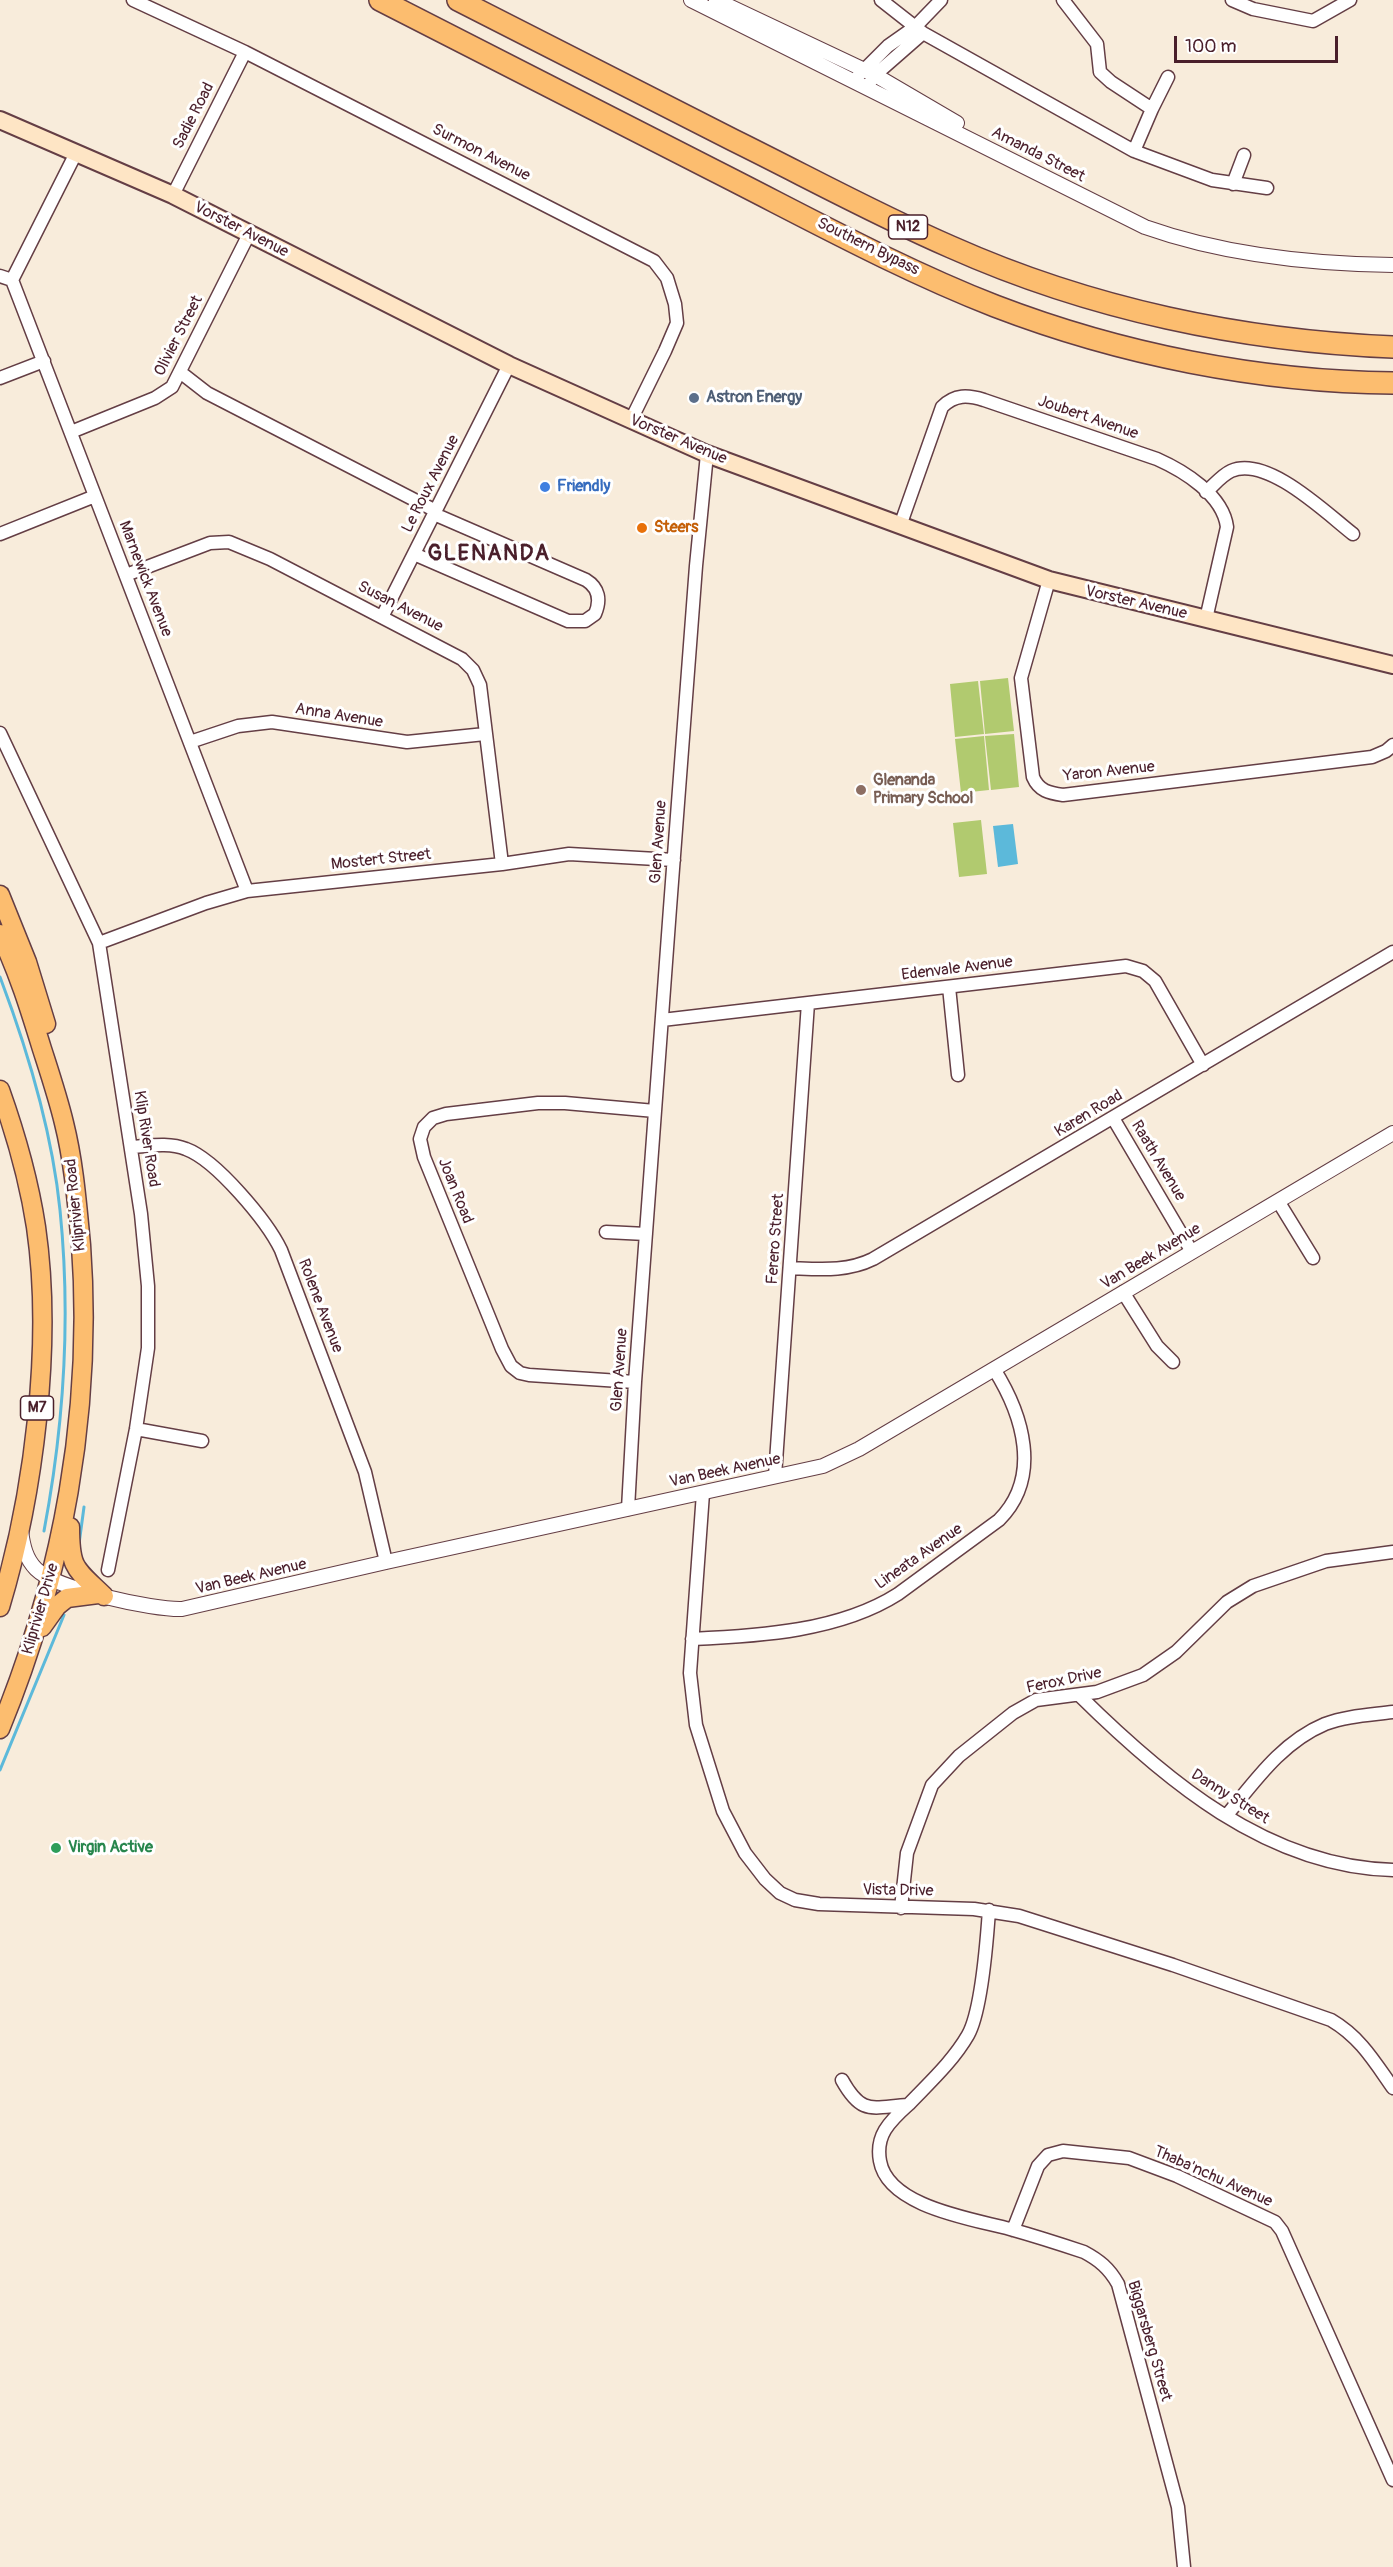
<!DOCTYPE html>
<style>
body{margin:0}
#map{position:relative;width:1393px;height:2567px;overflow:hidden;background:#f8ecdb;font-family:Pangolin,sans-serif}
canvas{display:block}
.scale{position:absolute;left:1174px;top:36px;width:164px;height:27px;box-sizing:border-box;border:3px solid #4a1f2b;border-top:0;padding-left:8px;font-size:18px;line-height:21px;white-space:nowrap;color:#4a1f2b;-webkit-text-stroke:4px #fff;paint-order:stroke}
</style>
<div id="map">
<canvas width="1393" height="2567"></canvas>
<div class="scale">100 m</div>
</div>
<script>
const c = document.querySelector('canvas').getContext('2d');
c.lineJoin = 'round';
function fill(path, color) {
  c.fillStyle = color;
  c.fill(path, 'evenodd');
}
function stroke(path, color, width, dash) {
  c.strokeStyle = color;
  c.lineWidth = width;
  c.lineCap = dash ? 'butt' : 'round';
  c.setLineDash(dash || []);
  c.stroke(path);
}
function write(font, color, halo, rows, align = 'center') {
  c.font = font + ' Pangolin,sans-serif';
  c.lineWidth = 6;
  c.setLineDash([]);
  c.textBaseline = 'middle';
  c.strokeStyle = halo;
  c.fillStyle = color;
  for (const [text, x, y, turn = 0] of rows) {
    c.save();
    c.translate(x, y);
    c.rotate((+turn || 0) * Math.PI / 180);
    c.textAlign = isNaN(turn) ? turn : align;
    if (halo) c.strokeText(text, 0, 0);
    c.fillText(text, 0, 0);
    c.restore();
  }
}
fill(new Path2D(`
 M1008,678L1014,731L985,734L980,681Z
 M978,681L984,734L955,737L950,684Z
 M1014,734L1019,787L991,790L985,736Z
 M984,736L989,790L961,793L955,739Z
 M981,820L987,874L959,877L953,823Z`), '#b1ca6f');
fill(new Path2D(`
 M1013,824L1018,864L998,867L993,826Z`), '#5cb9da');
stroke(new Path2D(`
 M0,977C28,1051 52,1131 60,1210C71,1318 64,1425 44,1531
 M79,1544L84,1507
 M0,1770L64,1615`), '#5cb9da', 3);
const minor = new Path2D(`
 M133,0L245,52L654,261L667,278L675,304L677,323L665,351L631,420
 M881,0L923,33L1134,151
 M1063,0L1097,44L1100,72L1111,82L1152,109L1134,151L1212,180L1267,188
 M1232,0L1253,9L1313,21L1350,0
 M858,76L888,46L915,27L941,0
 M867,87L875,75L923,33
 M1152,109L1168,77
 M1233,184L1244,155
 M173,195L245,52
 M0,276L12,280
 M12,280L247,891
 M12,280L76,153
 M180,372L207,393L436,511
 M0,378L44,361
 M71,432L155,398L172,387L249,234
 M1206,492C1214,485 1222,475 1231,471C1267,455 1326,513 1353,534
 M900,526L942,407C955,394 968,395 984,400L1157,459C1184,471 1223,495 1227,527L1206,619
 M0,534L95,496
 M414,554L568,621H585L595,614C601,600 599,588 586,580L434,514
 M126,575L210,543L229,542L270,559L462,659L473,670L480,685L502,864
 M1049,580L1021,678L1033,777C1039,791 1049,793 1063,795L1372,757L1386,751L1393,745
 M382,617L509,365
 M0,733L99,943L141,1214L148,1286V1348L136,1429L108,1570
 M190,742L238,726L272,722L407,742L485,734
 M99,943L206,903L247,891L502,864L569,854L674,860
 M949,987L958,1075
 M662,1020L1126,966L1143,971L1155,981L1203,1065
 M1113,1118L1192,1252
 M131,1147C148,1146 169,1142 186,1149C216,1160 267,1221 281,1250L365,1472L386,1562
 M1278,1201L1313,1258
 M606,1232L646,1234
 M790,1268C819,1269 847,1272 873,1259L1393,952
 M1123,1292L1157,1346L1173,1362
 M635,1382L529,1375L520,1373L511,1366L502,1349L424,1157L420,1139L424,1127L433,1118L446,1114L538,1103H565L655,1111
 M136,1429L202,1441
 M775,1476L808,1003
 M703,1493L690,1673L696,1725L723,1811L745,1853L765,1879L780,1893L795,1900L819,1904L974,1909L1019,1916L1173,1965L1331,2020C1360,2037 1374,2061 1393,2088
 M628,1509L635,1382L670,908L696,566L707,454
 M692,1639C760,1636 840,1631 898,1594L999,1520C1042,1477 1023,1415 994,1369
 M1079,1695C1164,1779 1267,1867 1393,1870
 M1227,1815C1255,1781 1282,1742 1325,1724C1346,1716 1370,1715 1393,1712
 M901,1908L907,1853L932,1785L959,1756L1013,1713L1036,1700L1097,1692L1143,1675L1176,1652L1227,1602L1253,1586L1326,1561L1393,1552
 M989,1910C987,1939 981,2012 968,2035C953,2061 930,2082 909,2104C900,2112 891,2120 885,2130C879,2140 878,2150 880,2161C888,2207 973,2219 1010,2229C1035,2236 1060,2244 1084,2252C1099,2260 1109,2268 1118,2284L1178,2507L1184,2567
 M842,2080C862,2116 872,2107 908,2105
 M1013,2230L1038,2166L1048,2155L1063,2151L1129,2158L1177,2176L1275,2222L1282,2231L1393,2480`);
const tertiary = new Path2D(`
 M691,0L1145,227C1224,255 1310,264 1393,265
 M716,0L875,75L957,123
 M21,1531C23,1546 26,1559 36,1569C56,1589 153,1610 182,1609L386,1562L823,1466L859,1449L1393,1133`);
const secondary = new Path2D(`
 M0,120L173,195L509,365L707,454L1049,580L1393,665`);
const primary = new Path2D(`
 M0,895L27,962L46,1024
 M0,934C18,971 30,1010 42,1049C50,1074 58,1098 64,1123C74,1163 77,1204 81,1245C93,1410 63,1576 0,1729
 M0,1090C16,1135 29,1181 36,1227C53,1344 34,1494 0,1607
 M70,1527C70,1569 75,1568 104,1596
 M42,1627L57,1606L67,1598L98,1594`);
const motorway = new Path2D(`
 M380,0C491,57 602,113 713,170C806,217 898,268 995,306C1120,354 1259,382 1393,383
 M458,0C550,47 642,93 733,140C806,176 877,215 951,247C1090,309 1242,341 1393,347`);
stroke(minor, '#643e45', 15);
stroke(tertiary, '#643e45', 16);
stroke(secondary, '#643e45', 20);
stroke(primary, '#643e45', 21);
stroke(motorway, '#643e45', 24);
stroke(minor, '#fff', 12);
stroke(tertiary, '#fff', 14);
stroke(secondary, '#fee5c5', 16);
stroke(primary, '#fcbd6f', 18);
stroke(motorway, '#fcbd6f', 21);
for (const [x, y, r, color] of [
 [694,398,6,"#5c6f8a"],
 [545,487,6,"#3f7fe0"],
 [642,528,6,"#e8710a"],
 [861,790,6,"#8d6e63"],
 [56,1848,6,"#2e9e5b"]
]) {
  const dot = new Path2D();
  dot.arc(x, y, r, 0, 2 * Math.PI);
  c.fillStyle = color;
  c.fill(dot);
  stroke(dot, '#fff', 2);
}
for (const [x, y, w] of [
 [908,227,39],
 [37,1408,33]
]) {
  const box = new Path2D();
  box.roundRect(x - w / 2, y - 12, w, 24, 4.5);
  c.fillStyle = '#fff';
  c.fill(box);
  stroke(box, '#4a1f2b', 1.5);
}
write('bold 15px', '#4a1f2b', null, [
 ["N12",908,227],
 ["M7",37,1408]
]);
write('16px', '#4a1f2b', '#fff', [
 ["Sadie Road",194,116,-63],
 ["Surmon Avenue",481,153,27],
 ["Amanda Street",1038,155,27],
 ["Vorster Avenue",241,230,27],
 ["Southern Bypass",868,247,26],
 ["Olivier Street",179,336,-63],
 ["Joubert Avenue",1088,418,19],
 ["Vorster Avenue",678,440,23],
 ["Le Roux Avenue",431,484,-63],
 ["Marnewick Avenue",145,579,69],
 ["Vorster Avenue",1136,603,13],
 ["Susan Avenue",400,607,27],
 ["Anna Avenue",339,716,9],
 ["Yaron Avenue",1109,772,-6],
 ["Glen Avenue",659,842,-86],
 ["Mostert Street",381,860,-6],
 ["Edenvale Avenue",957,969,-7],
 ["Karen Road",1089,1114,-31],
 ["Klip River Road",146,1139,81],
 ["Raath Avenue",1158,1161,59],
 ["Joan Road",455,1191,68],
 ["Kliprivier Road",76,1205,-96],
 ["Ferero Street",776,1239,-86],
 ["Van Beek Avenue",1151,1257,-31],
 ["Rolene Avenue",320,1306,69],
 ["Glen Avenue",620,1370,-86],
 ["Van Beek Avenue",725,1471,-12],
 ["Lineata Avenue",919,1557,-35],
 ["Van Beek Avenue",251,1577,-13],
 ["Kliprivier Drive",41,1609,-74],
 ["Ferox Drive",1064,1681,-12],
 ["Danny Street",1230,1797,32],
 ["Vista Drive",898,1891,1],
 ["Thaba'nchu Avenue",1213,2177,24],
 ["Biggarsberg Street",1149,2341,74]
]);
write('bold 16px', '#4e5e75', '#fff', [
 ["Astron Energy",706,398]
], 'left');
write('bold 16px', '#366cbe', '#fff', [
 ["Friendly",557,487]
], 'left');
write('bold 16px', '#c56008', '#fff', [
 ["Steers",654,528]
], 'left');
write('bold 16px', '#785e54', '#fff', [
 ["Glenanda",873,781],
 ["Primary School",873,799]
], 'left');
write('bold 16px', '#27864d', '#fff', [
 ["Virgin Active",68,1848]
], 'left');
c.letterSpacing = '1.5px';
write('bold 22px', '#4a1f2b', '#fff', [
 ["GLENANDA",489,554]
]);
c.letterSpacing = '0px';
</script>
